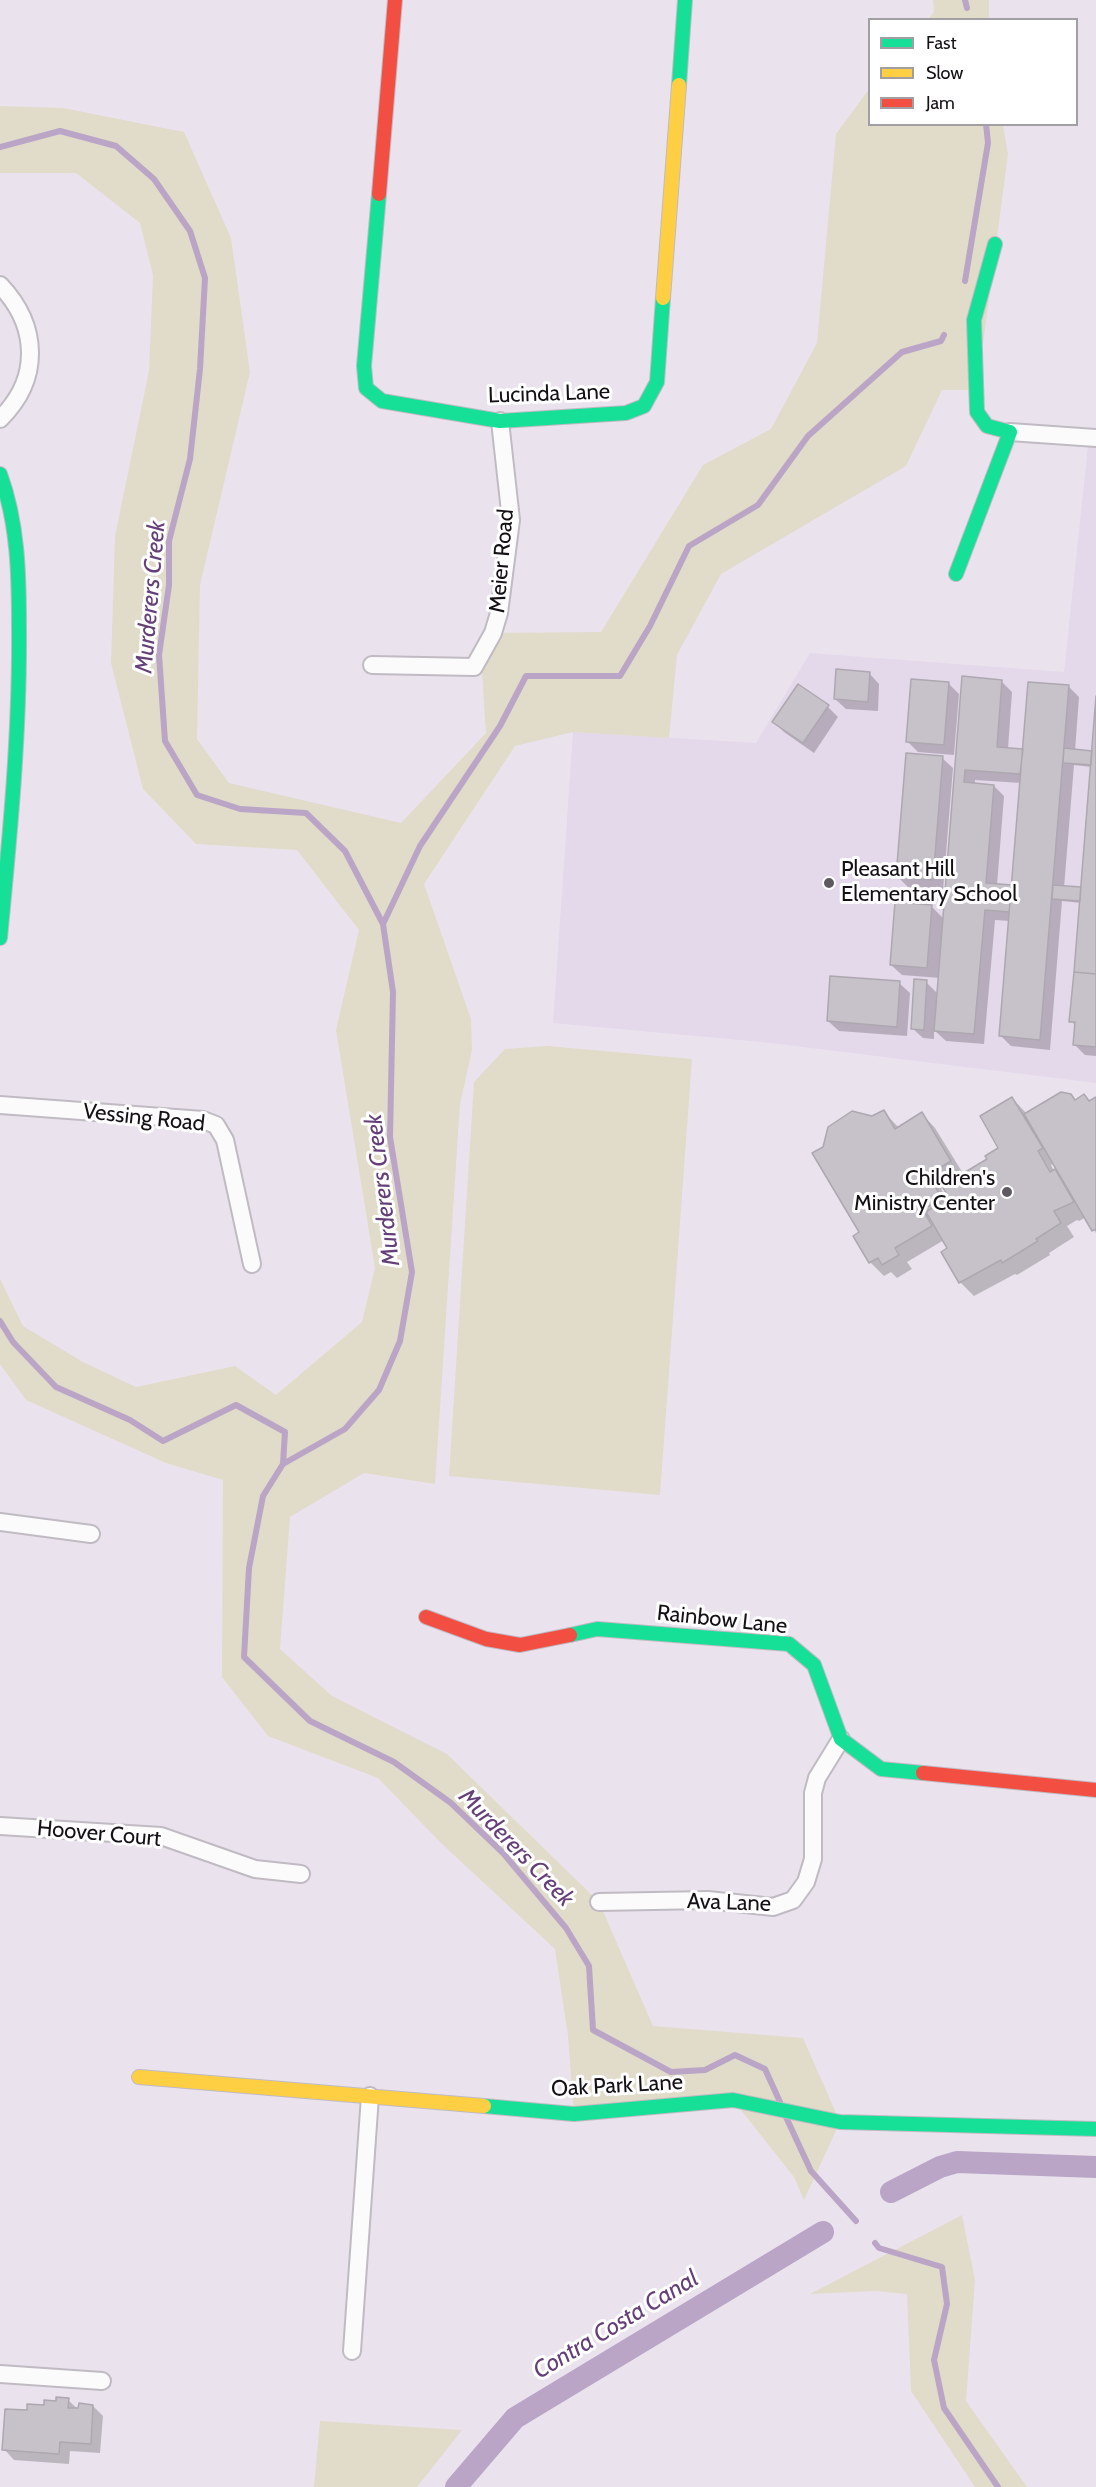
<!DOCTYPE html>
<style>
body{margin:0}
#map{position:relative;width:1096px;height:2487px;overflow:hidden;background:#eae3ee;font-family:Cabin,sans-serif}
canvas{display:block}
.legend{position:absolute;left:868px;top:18px;width:210px;height:108px;box-sizing:border-box;background:#fff;border:2px solid #a19fa2;margin:0;padding:8px 10px;list-style:none;font-size:18px;color:#141016}
.legend li{display:flex;align-items:center;gap:12px;height:30px}
.legend b{width:30px;border:2px solid #a19fa2}
</style>
<div id="map">
<canvas width="1096" height="2487"></canvas>
<ul class="legend">
<li><b style="height:8px;background:#16e098"></b>Fast</li>
<li><b style="height:8px;background:#ffcf43"></b>Slow</li>
<li><b style="height:8px;background:#f24e42"></b>Jam</li>
</ul>
</div>
<script>
const c = document.querySelector('canvas').getContext('2d');
c.lineJoin = 'round';
function fill(path, color) {
  c.fillStyle = color;
  c.fill(path, 'evenodd');
}
function stroke(path, color, width, dash) {
  c.strokeStyle = color;
  c.lineWidth = width;
  c.lineCap = dash ? 'butt' : 'round';
  c.setLineDash(dash || []);
  c.stroke(path);
}
function write(font, color, halo, rows, align = 'center') {
  c.font = font + ' Cabin,sans-serif';
  c.lineWidth = 6;
  c.setLineDash([]);
  c.textBaseline = 'middle';
  c.strokeStyle = halo;
  c.fillStyle = color;
  for (const [text, x, y, turn = 0] of rows) {
    c.save();
    c.translate(x, y);
    c.rotate((+turn || 0) * Math.PI / 180);
    c.textAlign = isNaN(turn) ? turn : align;
    if (halo) c.strokeText(text, 0, 0);
    c.fillText(text, 0, 0);
    c.restore();
  }
}
fill(new Path2D(`
 M1089,437L1096,438V1083L762,1042L553,1023L573,732L756,743L810,653L1064,672Z`), '#e4d8eb');
fill(new Path2D(`
 M933,0H989V19H928L934,12Z
 M869,89L870,124L1003,125L1008,154L977,390H942L906,466L721,574L677,655L669,738L573,732L515,746L424,884L471,1019L472,1050L460,1104L435,1484L364,1473L290,1517L280,1649L332,1696L447,1754L599,1902L653,2026L803,2038L840,2122L804,2200L794,2177L733,2100L574,2114L568,2036L555,1949L442,1844L378,1778L268,1736L222,1677L223,1480L166,1463L26,1400L0,1364V1279L23,1326L83,1362L136,1387L235,1366L276,1395L362,1322L375,1268L336,1030L359,930L297,850L196,844L143,789L111,663L115,536L149,371L153,275L140,223L76,173H0V106L63,108L184,132L231,238L250,372L200,585L197,739L229,783L401,823L486,733L482,672L493,633L601,632L703,465L771,429L817,343L836,134Z
 M548,1046L692,1059L660,1495L449,1476L474,1082L505,1049Z
 M962,2215L975,2280L966,2401L1027,2487H975L911,2391L907,2294L876,2291L810,2294Z
 M320,2421L462,2430L417,2487H314Z`), '#e1dbca');
fill(new Path2D(`
 M869,673L879,684L878,711L846,709L835,699Z
 M964,678L1001,681L1012,692L1008,749L1024,750L1069,687L1079,697L1075,751L1093,752L1096,714V1056L1085,1055L1075,1045L1076,1026L1071,1021L1081,903L1062,901L1050,1050L1011,1046L1001,1036L1010,921L995,920L984,1044L946,1041L934,1030V1039L923,1038L912,1028L926,982L938,994L940,978L902,975L891,965L931,906L944,919ZM1074,765L1092,767L1082,889L1064,888ZM975,780L1021,783L1013,887L997,885L1004,796L994,786L975,785Z
 M948,683L959,694L954,755L918,752L908,742Z
 M798,686L828,707L838,717L814,753L784,732L774,722Z
 M942,758L953,768L943,890L908,887L898,877Z
 M899,983L910,993L907,1036L839,1031L828,1021Z
 M1012,1098L1027,1114L1076,1101L1090,1102L1096,1098V1233L1086,1217L1079,1221L1077,1220L1067,1226L1074,1237L1049,1253L1050,1255L1017,1275L1015,1274L974,1296L960,1282L944,1240L907,1262L912,1269L897,1278L891,1272L884,1276L870,1262L862,1233L872,1118L884,1112L899,1128L922,1114L935,1128L964,1175L989,1159L1000,1148ZM1054,1163L1058,1169L1054,1171L1051,1165ZM944,1187L951,1198L948,1200L941,1189Z
 M68,2400L80,2411L93,2406L103,2416L100,2453L70,2451L69,2464L14,2460L4,2449L28,2412Z`), '#0003');
stroke(new Path2D(`
 M965,0L967,8
 M0,147L60,131L116,146L154,179L190,231L205,278L200,369L190,459L169,541V585L159,655L165,741L197,795L240,809L306,813L345,851L383,924L393,992L390,1137L412,1272L400,1341L379,1390L345,1429L283,1464L263,1496L249,1568L244,1657L310,1721L394,1762L451,1803L503,1853L566,1928L589,1966L593,2030L671,2072L705,2070L735,2055L765,2069L780,2102
 M965,281L988,143L986,124
 M383,924L420,846L500,726L526,676H620L650,626L689,546L758,505L808,436L902,352L941,341L944,335
 M0,1321L13,1342L56,1387L130,1420L163,1441L236,1405L285,1432L283,1464
 M786,2117L811,2171L856,2221
 M875,2243L879,2248L942,2267L947,2304L934,2360L944,2408L998,2487`), '#baa5c6', 6);
stroke(new Path2D(`
 M891,2192L940,2167L957,2162L1096,2167
 M456,2487L515,2418L823,2232`), '#baa5c6', 22);
const building = new Path2D(`
 M836,669L870,672L868,702L834,699Z
 M962,676L1002,680L997,747L1023,749L1020,774L965,770L964,782L994,785L986,883L1012,885L1009,912L985,910L974,1034L934,1031Z
 M911,679L949,682L944,745L906,742Z
 M1028,682L1069,685L1040,1040L999,1036Z
 M798,684L829,705L803,743L772,722Z
 M1096,696V974L1074,972Z
 M1064,748L1092,751L1091,765L1063,763Z
 M906,753L943,756L933,880L896,877Z
 M1053,885L1081,887L1080,901L1052,899Z
 M895,902L932,905L927,968L890,965Z
 M1074,972L1096,974V1047L1073,1045L1075,1022H1069Z
 M830,976L900,981L897,1027L827,1021Z
 M914,979L927,980L924,1030L911,1029Z
 M1061,1092L1071,1094L1075,1100L1084,1094L1089,1101L1096,1097V1229L1092,1231L1024,1114Z
 M1012,1097L1043,1148L1038,1151L1050,1172L1055,1169L1074,1202L1054,1211L1061,1223L1036,1239L1038,1241L1002,1263L1001,1260L959,1283L941,1252L947,1248L926,1212L949,1198L942,1186L987,1159L985,1156L998,1148L980,1116Z
 M884,1110L895,1129L922,1112L951,1161L928,1175L942,1198L923,1210L932,1226L895,1248L899,1255L882,1265L878,1258L869,1263L853,1236L859,1232L812,1153L823,1147L828,1127L852,1111L872,1116Z
 M56,2397L69,2398L68,2408H78L79,2403L93,2405L91,2444L60,2442L59,2454L2,2450L5,2409L27,2410V2404L44,2405V2400L56,2401Z`);
fill(building, '#c7c2ca');
stroke(building, '#ada8b0', 1.5);
const street = new Path2D(`
 M0,285C39,326 41,379 0,419
 M1010,432L1096,438
 M372,665L474,667L493,633L499,613L511,520L500,421
 M0,1105L203,1120L216,1125L225,1140L252,1264
 M0,1522L91,1534
 M0,1826L161,1836L255,1869L301,1874
 M599,1902L708,1900L773,1907L793,1900L806,1882L813,1859V1793L817,1778L841,1739
 M352,2351L370,2096
 M0,2374L102,2381`);
const fast = new Path2D(`
 M679,85L685,0
 M379,194L364,366L366,388L382,401L500,421L626,413L644,406L657,382L663,298
 M0,474C18,523 19,575 19,627C20,731 10,835 0,938
 M956,574L1010,432L987,426L977,412L974,320L995,244
 M570,1635L597,1629L789,1644L814,1665L841,1739L881,1769L923,1773
 M484,2106L574,2114L733,2100L840,2122L1096,2129`);
const slow = new Path2D(`
 M663,298L679,85
 M139,2077L484,2106`);
const jam = new Path2D(`
 M379,194L395,0
 M426,1617L486,1639L520,1645L570,1635
 M923,1773L1096,1790`);
stroke(street, '#c0bac3', 20);
stroke(fast, '#c0bac3', 16);
stroke(slow, '#c0bac3', 16);
stroke(jam, '#c0bac3', 16);
stroke(street, '#fcfbfc', 16);
stroke(fast, '#16e098', 14);
stroke(slow, '#ffcf43', 14);
stroke(jam, '#f24e42', 14);
for (const [x, y, r, color] of [
 [829,883,6,"#5f5a62"],
 [1007,1192,6,"#5f5a62"]
]) {
  const dot = new Path2D();
  dot.arc(x, y, r, 0, 2 * Math.PI);
  c.fillStyle = color;
  c.fill(dot);
  stroke(dot, '#fff', 2);
}
write('22px', '#141016', '#fff', [
 ["Lucinda Lane",549,394,-2],
 ["Meier Road",502,561,-85],
 ["Vessing Road",144,1118,6],
 ["Rainbow Lane",722,1620,6],
 ["Hoover Court",99,1834,5],
 ["Ava Lane",729,1903,2],
 ["Oak Park Lane",617,2086,-3]
]);
write('22px', '#141016', '#fff', [
 ["Pleasant Hill",841,870],
 ["Elementary School",841,895],
 ["Children's",995,1179,"right"],
 ["Ministry Center",995,1204,"right"]
], 'left');
write('italic 24px', '#643f78', '#fff', [
 ["Murderers Creek",151,597,-85],
 ["Murderers Creek",383,1190,-97],
 ["Murderers Creek",516,1848,46],
 ["Contra Costa Canal",616,2325,-31]
]);
</script>
